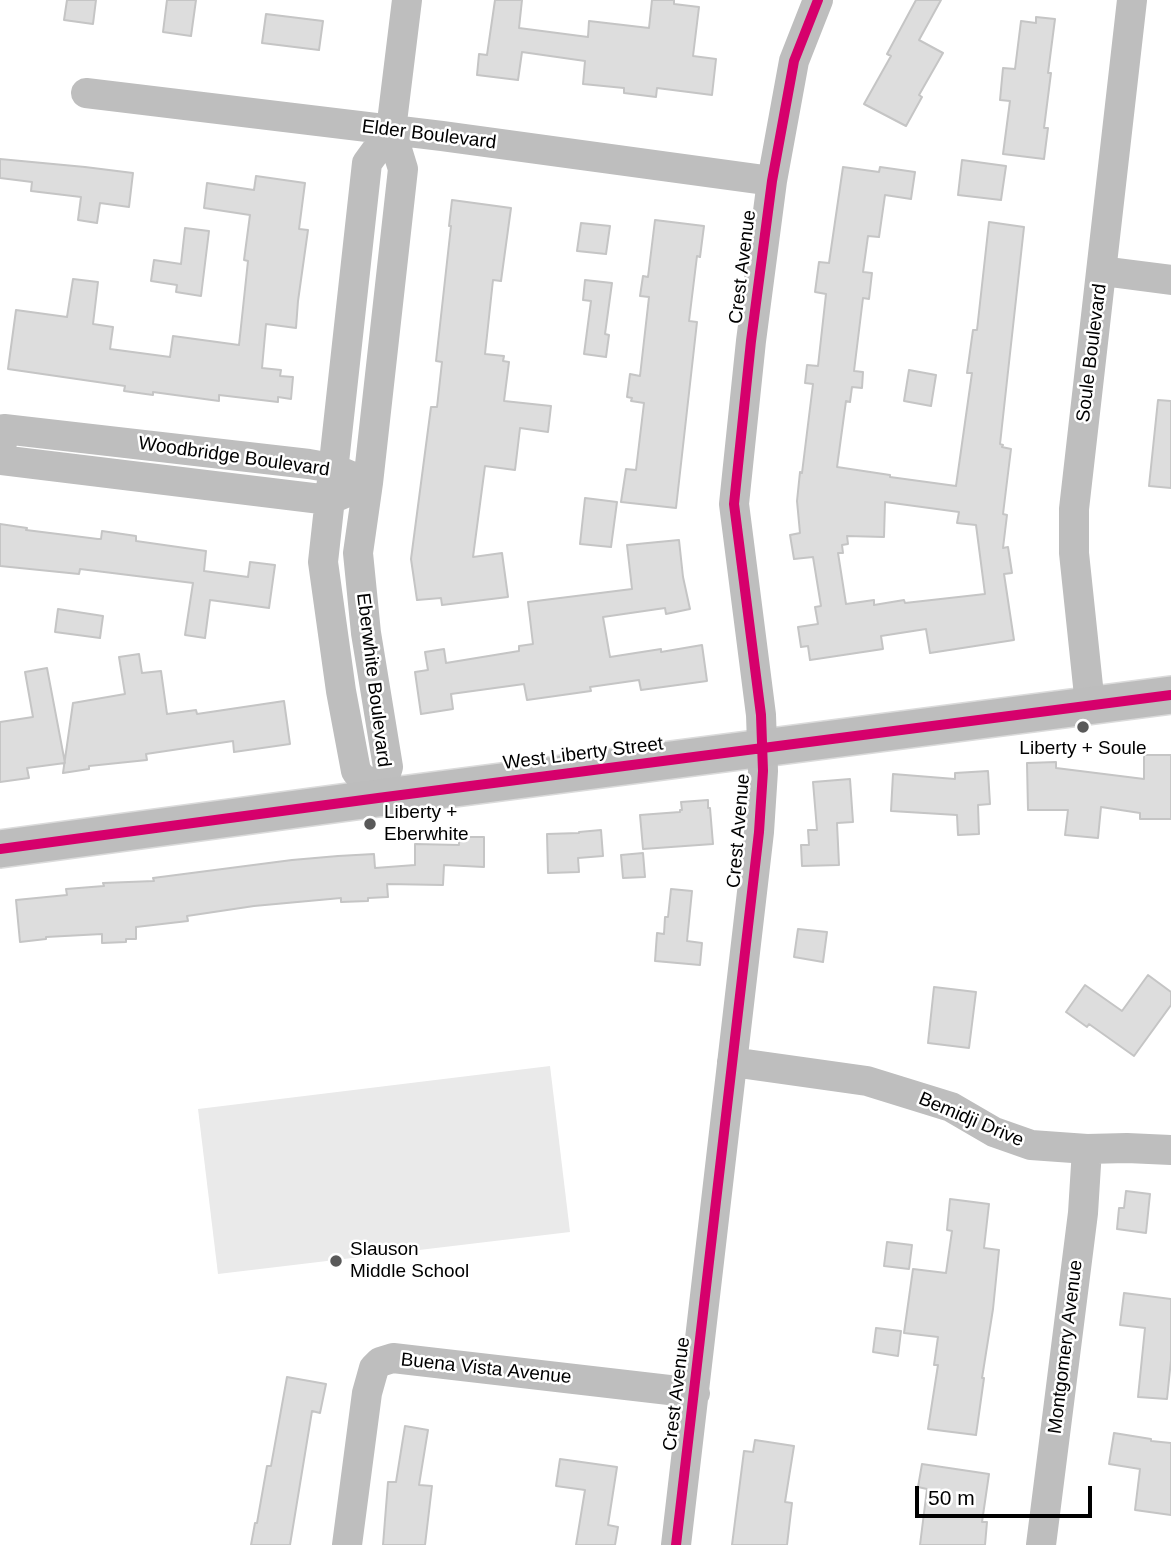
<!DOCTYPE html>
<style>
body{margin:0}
#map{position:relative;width:1171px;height:1545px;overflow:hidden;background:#fff;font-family:Helvetica,sans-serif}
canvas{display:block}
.scale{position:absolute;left:915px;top:1486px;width:177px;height:32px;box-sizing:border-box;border:4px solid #000;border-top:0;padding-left:9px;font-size:21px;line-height:24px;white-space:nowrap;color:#000;-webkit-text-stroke:5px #fff;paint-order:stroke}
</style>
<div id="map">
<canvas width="1171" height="1545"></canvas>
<div class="scale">50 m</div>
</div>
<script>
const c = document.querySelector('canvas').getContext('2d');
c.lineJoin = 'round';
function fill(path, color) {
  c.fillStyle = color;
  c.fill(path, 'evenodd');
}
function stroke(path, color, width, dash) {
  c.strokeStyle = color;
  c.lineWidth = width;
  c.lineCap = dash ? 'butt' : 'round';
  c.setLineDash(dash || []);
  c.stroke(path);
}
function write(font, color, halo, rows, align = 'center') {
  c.font = font + ' Helvetica,sans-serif';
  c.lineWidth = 5;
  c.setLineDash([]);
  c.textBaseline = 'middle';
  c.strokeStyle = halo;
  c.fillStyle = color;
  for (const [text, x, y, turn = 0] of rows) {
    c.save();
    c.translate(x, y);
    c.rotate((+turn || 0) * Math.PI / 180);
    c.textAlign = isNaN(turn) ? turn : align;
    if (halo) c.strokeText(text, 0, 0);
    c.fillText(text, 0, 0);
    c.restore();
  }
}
fill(new Path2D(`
 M550,1066L570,1232L218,1274L198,1109Z`), '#eaeaea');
const building = new Path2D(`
 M67,0H96L93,24L64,20Z
 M167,0H196L191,36L163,32Z
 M495,0H522L519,28L588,37L589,21L649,28L652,0H674V4L699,7L693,56L716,59L712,95L657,88L656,97L624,93V88L583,84L585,61L522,52L518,80L477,75L479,54L487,55Z
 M916,0H941L919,40L943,53L919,95L922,97L906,126L864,104L891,56L887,54Z
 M266,14L323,21L319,50L262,43Z
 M1036,17L1055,19L1048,73H1051L1044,128H1048L1044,159L1003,154L1010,101L1000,100L1003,68L1015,69L1021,21L1036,23Z
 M0,159L85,167L133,173L129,207L100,203L97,223L78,220L81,197L31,191L32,182L0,178Z
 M962,160L1006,166L1001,200L958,195Z
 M843,167L879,172L880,167L915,172L911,199L885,195L879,237L868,236L863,272L872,273L869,299L863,298L854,371L863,372L862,388L852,387L850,402L846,401L837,467L890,475V477L956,486L972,373H967L973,330H977L989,222L1024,227L1000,444L1003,445L1002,447L1011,449L1003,514L1007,515L1003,548L1008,547L1012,573L1004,574L1014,640L930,653L926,629L881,636L883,649L810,660L808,646L801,647L798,627L818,624L815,607L821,606L813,557L794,559L790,535L800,533L797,501L800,472L802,473L813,384L805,383L807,365L818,366L826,294L815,292L819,262L829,263ZM885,502L959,512L957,523L976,525L985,594L905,603L904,600L874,605V600L846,604L838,553H843L842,545L848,544L847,536L884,537Z
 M256,176L305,183L299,229L308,230L298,301L296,328L266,324L262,368L281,370L280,376L293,377L291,399L278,397V402L219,395V401L153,392V395L124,391L125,386L8,369L16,310L67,317L73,279L98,282L93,324L113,327L110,349L170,357L173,336L239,345L248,261L244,260L250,215L204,208L207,183L254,190Z
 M452,200L511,208L501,281L493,280L485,354L504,356L503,361L509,362L504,401L551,406L548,432L520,428L515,470L485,466L473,557L502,553L508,597L442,605L441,598L417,600L411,559L431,407H437L442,362L436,361L451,226H449Z
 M655,220L704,226L700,257L697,256L689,321L697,322L676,508L621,502L626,469L636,470L644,403L631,401L632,398L627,397L630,374L640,376L649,297L640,296L643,276L648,277Z
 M581,223L610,226L606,254L577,251Z
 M185,228L209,231L201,296L176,292L177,285L151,281L154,260L181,264Z
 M585,280L612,283L605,334L609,335L606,357L584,354L591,301L583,300Z
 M909,370L936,375L931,406L904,401Z
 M1158,400L1171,401V488L1149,486Z
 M585,498L617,502L611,547L580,544Z
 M0,524L27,528L26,530L98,539H101L102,531L136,536V541L206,551L204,571L248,577L250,562L275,565L269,608L210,600L205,638L185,635L193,583L80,569L79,574L0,566Z
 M679,540L683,577L690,609L666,614L665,608L603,617L610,657L661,649V652L702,645L707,681L641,690L639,680L590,687L591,691L527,700L524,684L451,694L453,709L421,714L415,672L428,670L425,652L444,649L446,663L519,651V646L533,644L528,602L632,589L627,545Z
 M58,609L103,616L100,638L55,632Z
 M139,654L142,673L161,671L167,714L196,710L197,714L284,701L290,744L234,752L233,741L146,754L147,760L89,766V769L63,773L73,703L125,694L119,657Z
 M47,668L65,763L27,768L29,778L0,782V722L33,717L25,672Z
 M1144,755H1171V819H1140V813L1101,807L1098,838L1065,835L1068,810H1028L1027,763L1056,762V768L1144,779Z
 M988,771L990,804L978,805L979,834L958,835L957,815L891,811L893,774L955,779V773Z
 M850,779L853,822L837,823L839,865L802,866L801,845H809L808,830H817L813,782Z
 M708,800V808H710L713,844L643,849L640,815L680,812V810H682L681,802Z
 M601,830L603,856L578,858L579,872L548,873L547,834L579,833V832Z
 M459,837H484V867L444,865L443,885L387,884L388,897L368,898V901L341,902V898L254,906L187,916L188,921L136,927V939H126V942L102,943V934L46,937V939L20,942L16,900L67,895L66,889L104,886L103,883L154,881L153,878L292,860L338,856L374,854L375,868L415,865V844L459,845Z
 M643,853L645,877L623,878L621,855Z
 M671,889L692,891L687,941L702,943L700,965L655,961L657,933L664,934L665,917H668Z
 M798,929L827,932L823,962L794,957Z
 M1148,975L1171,992V1005L1134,1056L1089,1024L1087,1027L1066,1012L1085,985L1122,1011Z
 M934,987L976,992L969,1048L928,1043Z
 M1126,1191L1150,1194L1146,1233L1117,1229L1119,1208H1124Z
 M950,1199L989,1204L984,1248L999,1250L993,1309L982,1378H984L976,1435L928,1429L938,1365H934L938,1337L904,1333L913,1269L946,1273L952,1231L947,1230Z
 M887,1242L912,1245L909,1269L884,1266Z
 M1124,1293L1171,1299V1360L1167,1399L1138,1397L1145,1328L1120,1325Z
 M876,1328L901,1331L898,1356L873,1352Z
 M287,1377L326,1384L320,1413L312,1411L290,1545H251L255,1523H257L267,1466H271Z
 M405,1426L428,1430L419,1485L432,1486L425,1545H383L388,1482H396Z
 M1114,1433L1151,1439V1441L1171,1443V1515L1135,1510L1140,1469L1109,1464Z
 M755,1440L794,1446L785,1502L792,1503L787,1545H732L744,1451L753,1452Z
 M560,1459L617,1467L608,1525L618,1527L615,1545H576L585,1490L556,1486Z
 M922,1464L989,1474L982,1522H987L985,1545H920L927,1489L918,1487Z`);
fill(building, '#ddd');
stroke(building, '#c5c5c5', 2);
const major = new Path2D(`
 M0,849L378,798L1171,695`);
stroke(major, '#dbdbdb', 40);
stroke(new Path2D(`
 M86,93L442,136L772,181
 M1102,271L1171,280
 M0,456L4,429L309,464L332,468L351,476
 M0,460L329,500L345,493
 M1090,705L1074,553V509L1132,0
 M378,798L388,767L366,633L358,553L368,483L403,169L391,130L407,0
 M378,798L356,771L341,691L323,562L367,163L391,130
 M732,1062L867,1081L951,1107L994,1132L1031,1145L1087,1149L1127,1148L1171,1150
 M347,1545L367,1393L374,1368L380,1362L393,1358L695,1393
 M676,1545L759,832L763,771L761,715L734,504L751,341L772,181L794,61L818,0
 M1041,1545L1083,1213L1087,1149`), '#bebebe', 30);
stroke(major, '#bdbdbd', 37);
stroke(new Path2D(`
 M0,849L378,798L1171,695
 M676,1545L759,832L763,771L761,715L734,504L751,341L772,181L794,61L818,0`), '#d6006c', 10);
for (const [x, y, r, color] of [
 [1083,727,7,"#595959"],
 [370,824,7,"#595959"],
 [336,1261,7,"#595959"]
]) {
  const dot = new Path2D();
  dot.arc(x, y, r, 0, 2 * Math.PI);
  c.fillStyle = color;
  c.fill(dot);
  stroke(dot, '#fff', 2.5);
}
write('19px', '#000', '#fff', [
 ["Elder Boulevard",429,135,7],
 ["Crest Avenue",743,267,-83],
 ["Soule Boulevard",1092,353,-83],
 ["Woodbridge Boulevard",234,457,8],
 ["Eberwhite Boulevard",373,680,83],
 ["West Liberty Street",583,754,-7],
 ["Crest Avenue",739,831,-85],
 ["Bemidji Drive",971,1120,23],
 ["Montgomery Avenue",1066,1347,-83],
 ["Buena Vista Avenue",486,1369,6],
 ["Crest Avenue",677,1394,-83]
]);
write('19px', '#000', '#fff', [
 ["Liberty + Soule",1083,749,"center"],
 ["Liberty +",384,813],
 ["Eberwhite",384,835],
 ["Slauson",350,1250],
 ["Middle School",350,1272]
], 'left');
</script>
